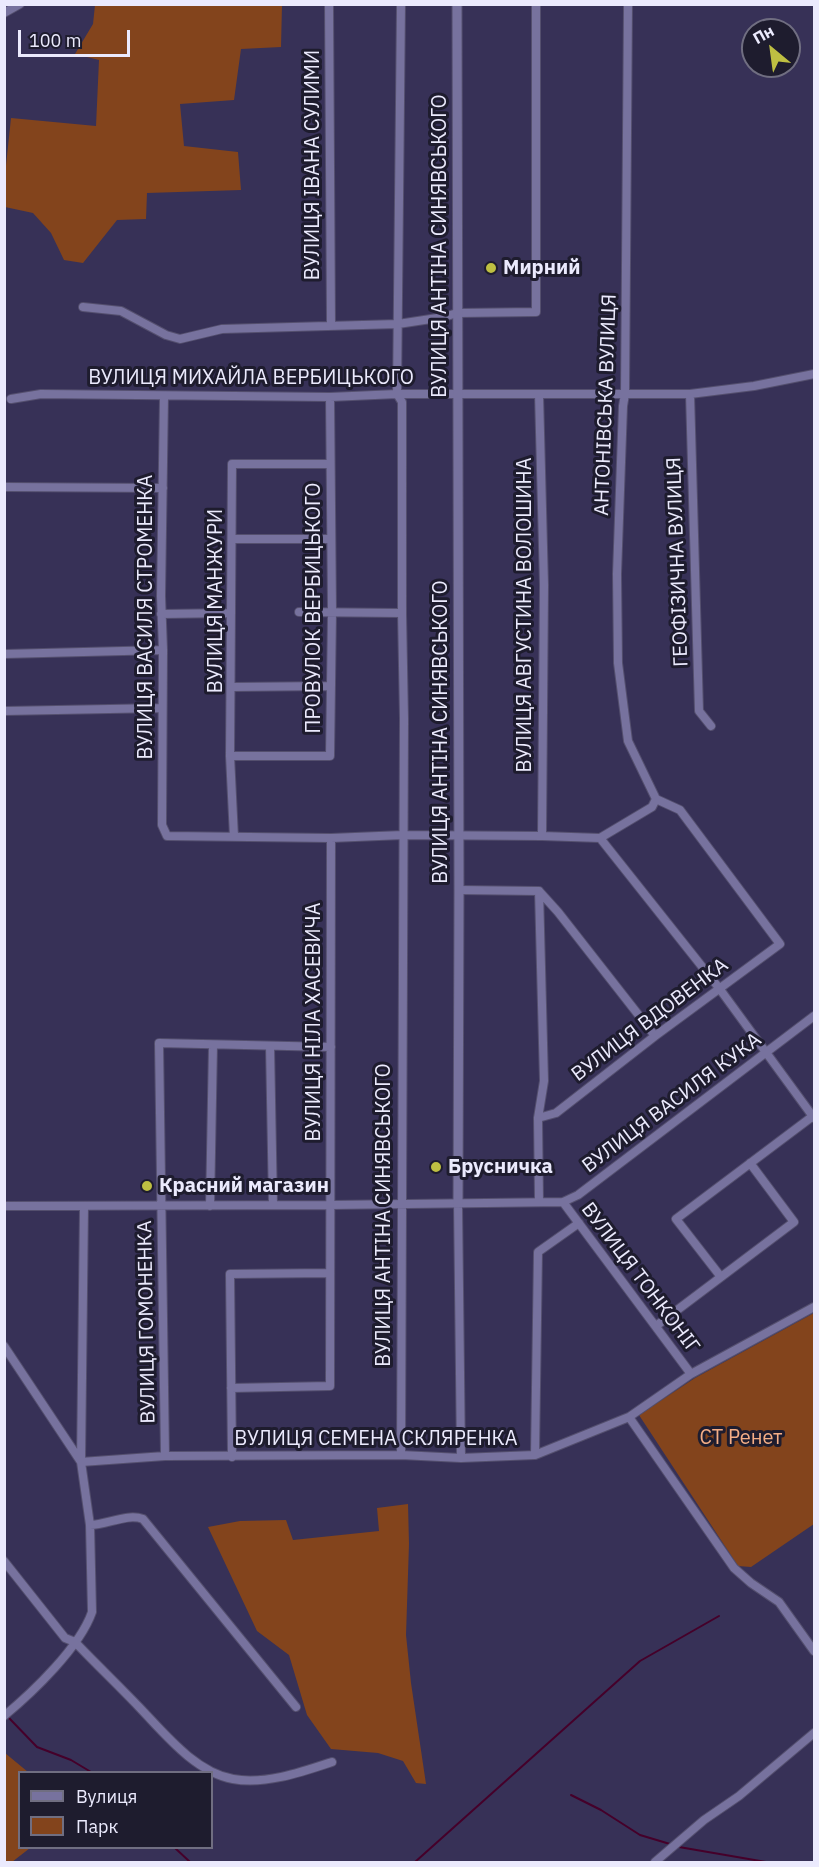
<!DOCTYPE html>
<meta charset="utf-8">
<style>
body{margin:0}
#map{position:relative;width:819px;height:1867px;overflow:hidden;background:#373157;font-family:"IBM Plex Sans",sans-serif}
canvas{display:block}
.frame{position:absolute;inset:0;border:6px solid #ebeafd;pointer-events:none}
.legend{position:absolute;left:18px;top:1771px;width:195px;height:78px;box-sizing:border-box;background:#1e1c2e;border:2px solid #706e81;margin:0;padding:8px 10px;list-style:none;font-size:18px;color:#ebeafd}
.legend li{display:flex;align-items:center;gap:12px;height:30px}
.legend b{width:30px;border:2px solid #706e81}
.north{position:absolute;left:741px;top:18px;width:60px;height:60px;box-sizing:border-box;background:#1e1c2e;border:2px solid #706e81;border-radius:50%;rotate:331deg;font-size:16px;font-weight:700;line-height:24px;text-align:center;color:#ebeafd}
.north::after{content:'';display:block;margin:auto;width:21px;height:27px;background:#bebf42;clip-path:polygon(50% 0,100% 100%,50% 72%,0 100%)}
.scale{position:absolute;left:18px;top:30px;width:112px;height:27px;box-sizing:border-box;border:3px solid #ebeafd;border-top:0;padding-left:8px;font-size:18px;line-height:21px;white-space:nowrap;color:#ebeafd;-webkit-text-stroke:4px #1e1c2e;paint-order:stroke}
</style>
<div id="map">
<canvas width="819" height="1867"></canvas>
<div class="frame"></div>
<ul class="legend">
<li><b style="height:8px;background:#77729e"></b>Вулиця</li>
<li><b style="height:16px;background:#83441c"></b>Парк</li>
</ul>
<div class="north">Пн</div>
<div class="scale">100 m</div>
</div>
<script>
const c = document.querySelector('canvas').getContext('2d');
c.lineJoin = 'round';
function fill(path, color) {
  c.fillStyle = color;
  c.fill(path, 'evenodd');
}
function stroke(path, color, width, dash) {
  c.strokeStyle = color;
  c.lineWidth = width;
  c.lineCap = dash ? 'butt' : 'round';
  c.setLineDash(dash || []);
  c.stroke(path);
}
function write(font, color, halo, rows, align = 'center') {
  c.font = font + ' "IBM Plex Sans",sans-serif';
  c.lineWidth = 6;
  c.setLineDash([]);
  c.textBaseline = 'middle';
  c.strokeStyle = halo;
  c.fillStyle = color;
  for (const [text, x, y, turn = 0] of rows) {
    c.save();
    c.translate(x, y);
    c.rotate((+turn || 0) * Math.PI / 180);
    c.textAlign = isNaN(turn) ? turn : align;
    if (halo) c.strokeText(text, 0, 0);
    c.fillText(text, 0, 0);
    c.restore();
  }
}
fill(new Path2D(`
 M95,5H282L281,47L241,49L234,100L180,104L184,146L238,152L241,190L147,193L146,219L117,220L83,263L64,260L51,233L33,213L5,207V175L11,118L96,126L99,60L75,54L93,24Z
 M814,1313V1524L751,1567L738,1566L639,1415L695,1378Z
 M408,1504L409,1544L406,1635L411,1683L426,1784L416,1783L403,1761L378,1753L331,1749L307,1715L289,1655L257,1631L208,1527L240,1521L286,1520L293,1540L379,1531L377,1508Z
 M5,1753L28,1772H20V1848H30L12,1862H5Z`), '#83441c');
stroke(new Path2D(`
 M8,1717L37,1747L71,1760L91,1772
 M571,1795L601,1810L640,1835L670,1844
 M679,1847L766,1862
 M175,1848L190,1862
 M415,1862L640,1661L719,1616`), '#45002a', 2);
const minor = new Path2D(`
 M329,4L331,326
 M628,4L625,394L623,406L617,574L618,663L628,741L656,799
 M4,13L20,4
 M83,307L121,311L166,335L180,339L222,329L398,324L444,317L457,313L536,312V4
 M539,394L544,585L542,836
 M690,394L699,711L711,726
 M164,396L161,596L163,650L162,825L167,836L331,838L403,835L542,836L600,838L652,807L656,799
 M11,399L41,394L330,397L397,394H690L754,386L814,374
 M4,487L163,488
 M233,539H330
 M299,612L402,613
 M161,614L231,613
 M4,654L163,650
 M232,687L330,686
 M4,711L162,708
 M230,756H330L332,612L330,397
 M234,837L230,756L232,464H330
 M600,838L719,988L814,1118
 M459,890L539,891L558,912L655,1036
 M270,1046L273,1205
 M538,1118L556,1113L655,1036L780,944L680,810L656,799
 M539,1201L538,1118L544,1081L539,891
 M563,1202L691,1374
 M458,1203L461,1458
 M4,1206L330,1205L563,1202L578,1195L814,1016
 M210,1206L213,1045
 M721,1277L676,1219L813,1116
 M656,1326L794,1222L750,1163
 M4,1346L81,1462L90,1525L92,1612C80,1647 33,1692 4,1716
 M231,1388L330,1386L331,838
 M629,1417L734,1568L751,1583L779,1602L814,1651
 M401,1455L404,719L402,613V402L397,394L401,4
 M535,1455L538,1252L579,1223
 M165,1456L159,1043L331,1047
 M232,1457L230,1274L330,1273
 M81,1462L165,1456L401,1455L461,1458L535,1455L629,1417L691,1374L814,1307
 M81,1462L84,1206
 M90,1525C107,1525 127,1513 143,1519L296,1707
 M4,1561L65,1638L75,1642C96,1664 118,1685 139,1707C165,1734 195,1772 233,1779C265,1785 302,1772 332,1762
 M655,1862L704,1820L739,1796L814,1733`);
const tertiary = new Path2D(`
 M457,4L459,890L458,1203`);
stroke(minor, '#544f6e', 10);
stroke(tertiary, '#544f6e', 11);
stroke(minor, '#77729e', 8);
stroke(tertiary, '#77729e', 9);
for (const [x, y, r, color] of [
 [491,268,6,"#bebf42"],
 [436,1167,6,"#bebf42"],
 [147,1186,6,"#bebf42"]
]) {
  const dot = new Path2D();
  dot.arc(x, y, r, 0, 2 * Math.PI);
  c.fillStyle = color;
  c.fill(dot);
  stroke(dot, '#1e1c2e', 2);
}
write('20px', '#ebeafd', '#1e1c2e', [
 ["ВУЛИЦЯ ІВАНА СУЛИМИ",313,165,-90],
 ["ВУЛИЦЯ АНТІНА СИНЯВСЬКОГО",440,246,-90],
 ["ВУЛИЦЯ МИХАЙЛА ВЕРБИЦЬКОГО",251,378],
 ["АНТОНІВСЬКА ВУЛИЦЯ",606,405,-88],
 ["ГЕОФІЗИЧНА ВУЛИЦЯ",678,562,-92],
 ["ВУЛИЦЯ МАНЖУРИ",216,601,-90],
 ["ПРОВУЛОК ВЕРБИЦЬКОГО",314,608,-90],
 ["ВУЛИЦЯ АВГУСТИНА ВОЛОШИНА",525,615,-90],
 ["ВУЛИЦЯ ВАСИЛЯ СТРОМЕНКА",146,617,-90],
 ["ВУЛИЦЯ АНТІНА СИНЯВСЬКОГО",441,732,-90],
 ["ВУЛИЦЯ ВДОВЕНКА",650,1020,-37],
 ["ВУЛИЦЯ НІЛА ХАСЕВИЧА",314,1022,-90],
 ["ВУЛИЦЯ ВАСИЛЯ КУКА",672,1103,-37],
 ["ВУЛИЦЯ АНТІНА СИНЯВСЬКОГО",384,1215,-90],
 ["ВУЛИЦЯ ТОНКОНІГ",640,1278,53],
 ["ВУЛИЦЯ ГОМОНЕНКА",147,1322,-91],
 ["ВУЛИЦЯ СЕМЕНА СКЛЯРЕНКА",376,1439]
]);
write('bold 20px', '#ebeafd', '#1e1c2e', [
 ["Мирний",503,268],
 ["Брусничка",448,1167],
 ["Красний магазин",159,1186]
], 'left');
write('20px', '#f5ae86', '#1e1c2e', [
 ["СТ Ренет",741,1438]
]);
</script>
